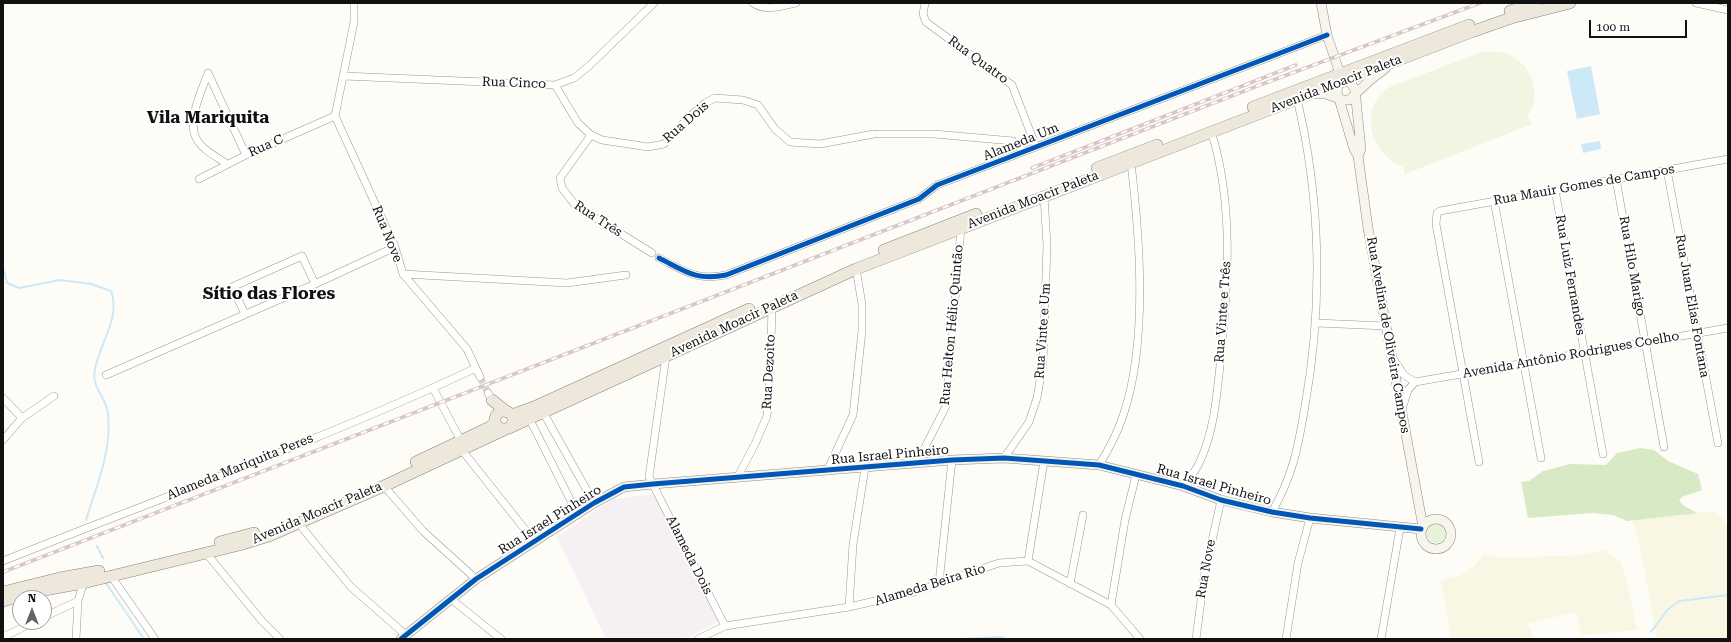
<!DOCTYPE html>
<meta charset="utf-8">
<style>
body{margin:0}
#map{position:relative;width:1731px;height:642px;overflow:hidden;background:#fdfcf7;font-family:"Roboto Serif",serif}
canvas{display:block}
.frame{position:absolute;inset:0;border:4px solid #111;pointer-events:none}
.north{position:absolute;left:12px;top:590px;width:40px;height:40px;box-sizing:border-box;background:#fff;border:1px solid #a0a0a0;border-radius:50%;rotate:0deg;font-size:11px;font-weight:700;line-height:16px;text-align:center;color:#111}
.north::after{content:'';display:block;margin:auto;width:14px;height:18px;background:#646362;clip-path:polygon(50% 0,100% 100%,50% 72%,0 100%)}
.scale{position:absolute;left:1589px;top:20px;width:98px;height:18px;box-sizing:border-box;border:2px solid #111;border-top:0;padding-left:5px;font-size:12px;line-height:14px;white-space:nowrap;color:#111;-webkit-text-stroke:3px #fff;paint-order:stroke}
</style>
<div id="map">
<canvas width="1731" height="642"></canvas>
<div class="frame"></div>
<div class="north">N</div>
<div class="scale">100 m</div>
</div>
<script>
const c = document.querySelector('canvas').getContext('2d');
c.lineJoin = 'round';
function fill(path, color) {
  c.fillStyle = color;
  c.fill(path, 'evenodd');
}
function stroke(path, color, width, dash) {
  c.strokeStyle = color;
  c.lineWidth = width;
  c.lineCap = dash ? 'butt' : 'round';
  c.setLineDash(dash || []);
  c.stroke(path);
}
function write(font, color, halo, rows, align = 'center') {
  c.font = font + ' "Roboto Serif",serif';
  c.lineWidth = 4;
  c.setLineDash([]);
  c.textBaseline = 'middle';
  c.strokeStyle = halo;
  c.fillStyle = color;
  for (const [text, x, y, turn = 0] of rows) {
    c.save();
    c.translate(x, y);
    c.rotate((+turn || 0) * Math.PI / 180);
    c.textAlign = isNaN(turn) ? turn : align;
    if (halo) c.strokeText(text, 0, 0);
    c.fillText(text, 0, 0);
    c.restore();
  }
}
fill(new Path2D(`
 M655,494L720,621L685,639H606L557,537L613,499Z`), '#f5f0f3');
fill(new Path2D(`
 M1716,511L1728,526V639H1657L1638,536L1632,520Z
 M1605,550L1621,562L1628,586L1637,630L1582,635L1576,612L1528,623L1534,639H1451L1441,581L1461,575L1476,565L1483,554L1507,558L1584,555Z`), '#f9f6e4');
fill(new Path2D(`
 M1426 533a10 10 0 1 1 20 0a10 10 0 1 1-20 0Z`), '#e7f2d7');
fill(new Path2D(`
 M1640,448L1654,450L1668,461L1698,474L1702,490L1682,497L1679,500L1684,506L1698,513L1627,521L1613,515L1592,513L1528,518L1521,482L1529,481L1543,471L1570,464L1606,465L1617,453Z`), '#d8eac5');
fill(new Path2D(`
 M1482,52C1490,52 1499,51 1507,54C1532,63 1544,96 1526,118H1529L1532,124L1405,174L1403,166C1369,155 1357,103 1392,86Z`), '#f0f6e1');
fill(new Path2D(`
 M1591,66L1600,114L1577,119L1567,71Z
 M1600,141L1601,149L1583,153L1581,144Z
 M1002,636L1007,639H942Z`), '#cde8f6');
stroke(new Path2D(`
 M3,267L7,283L19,288L60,280L91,284L111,291C121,318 100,342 95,369C91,389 106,395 108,414C112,450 97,485 86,520
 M97,546L103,558
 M106,583L144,639
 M1651,632L1668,609L1680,601L1728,595`), '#cde8f6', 2);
stroke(new Path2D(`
 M480,377L488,393`), '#dad9d4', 7, [7, 3.5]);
const street = new Path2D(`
 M354,3V22L335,116L395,247L403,274L467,349L480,377
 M753,3C765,12 782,6 796,3
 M925,3L923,14L926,22L1012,85L1036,147
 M1696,3L1728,10
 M208,73C202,90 187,120 196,138C202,150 217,157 227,164
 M208,73L246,155
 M344,76L555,85L574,78L589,66L654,3
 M555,85L578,123L591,135L602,140L629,144L648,147L664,144L688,118L705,103L715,98L743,100L758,105L775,129L790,142L820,144L874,134
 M879,134H934L1013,141L1024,151
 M591,135L560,178L562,188L576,206L652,253
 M1667,170L1718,443
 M199,179L246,155L335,116
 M1616,179L1664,447
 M1555,190L1603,454
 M1494,200L1541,458
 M659,258C685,271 696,281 726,275L919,199L937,185L1327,35
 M403,274L567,283L626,275
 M245,314L232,287L302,256L315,284
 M1316,323L1386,326
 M666,356L649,477L725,626
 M1394,360L1404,375L1415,382
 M106,375L315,284L395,247
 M433,388L461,441
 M488,393L492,400
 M3,398L22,418
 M1402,409L1408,390L1415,382L1728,328
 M543,412L594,503
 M529,418L577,513
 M3,440L22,418L54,396
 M461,449L535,542
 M1004,458L1029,422L1037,398L1043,363L1047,245L1044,196
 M1479,462L1436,224L1437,213L1440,211L1728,159
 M917,463L946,406L961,228
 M1099,465C1109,449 1117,434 1123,416C1148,343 1140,239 1131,163
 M827,471L853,415L862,331V304L856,269
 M737,478L755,444L767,416L770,379L772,307
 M384,486L423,531L476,579
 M1183,486C1190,478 1197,469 1201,459C1215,428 1217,391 1221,357C1228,283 1234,203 1211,131
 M1272,512C1293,475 1298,448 1305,406C1323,305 1321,199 1297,99
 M299,524L351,587L406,635
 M206,553L262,621L280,639
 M3,561C161,498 322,440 476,368
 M1028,561L1044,461
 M111,576L155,639
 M939,583L952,460
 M1070,584L1083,515
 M451,599L501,639
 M1111,605L1125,520L1136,475
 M849,607L853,544L865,468
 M44,617L78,601
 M3,637L34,622
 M76,639L78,601L84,581
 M698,639L725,626L849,607L914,592L999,563L1028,561L1111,605L1140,639
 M1196,639L1204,577L1221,500
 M1286,639L1298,563L1310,518
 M1381,639L1400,528`);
const secondary = new Path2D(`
 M1321,3L1327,35L1342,80
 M1342,80L1338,85L1337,92L1354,149L1358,156L1368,228L1423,527
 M1342,80L1351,83L1355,90L1361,149L1358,156
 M1312,94H1326L1343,100H1349L1369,81L1386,68
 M1421 534a15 15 0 1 1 30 0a15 15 0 1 1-30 0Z
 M401,639L476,579L594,503L624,487L653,484L952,460L1004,458L1099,465L1183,486L1221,500L1272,512L1310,518L1421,529`);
const primary = new Path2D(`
 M1510,11L1536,3
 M1253,107L1469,25
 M1097,168L1157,145
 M884,250L976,214
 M492,400L507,412
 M495 420a9 9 0 1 1 18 0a9 9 0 1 1-18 0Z
 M512,415L534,407L749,309
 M509,428L856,269L1471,32L1511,18L1570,3
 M416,462L490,427L495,422
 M220,542L254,533
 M3,592L60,578L99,571
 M3,601L28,593L83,583L239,545L269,536L384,486L506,429`);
stroke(street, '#979795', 8);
stroke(secondary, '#8e8d8b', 10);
stroke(primary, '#858482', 12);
stroke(street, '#fffffe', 7);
stroke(secondary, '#f6f4eb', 9);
stroke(primary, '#ede8db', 11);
const rail = new Path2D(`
 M1032,168L1296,65
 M3,572L1260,85L1480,3`);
stroke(rail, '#d9c6c7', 3.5);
stroke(rail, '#fff', 2, [6]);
stroke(new Path2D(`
 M659,258C685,271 696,281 726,275L919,199L937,185L1327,35
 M401,639L476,579L594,503L624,487L653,484L952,460L1004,458L1099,465L1183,486L1221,500L1272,512L1310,518L1421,529`), '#0057b8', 5);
write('13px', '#111', '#fff', [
 ["Rua Quatro",978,60,36],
 ["Rua Cinco",514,83,2],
 ["Avenida Moacir Paleta",1336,84,-21],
 ["Rua Dois",686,122,-41],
 ["Alameda Um",1021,142,-22],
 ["Rua C",266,146,-24],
 ["Rua Mauir Gomes de Campos",1584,185,-10],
 ["Avenida Moacir Paleta",1033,200,-21],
 ["Rua Três",598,219,33],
 ["Rua Nove",387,234,68],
 ["Rua Hilo Marigo",1632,266,80],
 ["Rua Luiz Fernandes",1570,275,80],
 ["Rua Juan Elias Fontana",1692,306,80],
 ["Rua Vinte e Três",1223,312,-86],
 ["Avenida Moacir Paleta",734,324,-25],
 ["Rua Helton Hélio Quintão",952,325,-85],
 ["Rua Vinte e Um",1043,331,-86],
 ["Rua Avelina de Oliveira Campos",1388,335,80],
 ["Avenida Antônio Rodrigues Coelho",1571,355,-10],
 ["Rua Dezoito",769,372,-87],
 ["Rua Israel Pinheiro",890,455,-5],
 ["Alameda Mariquita Peres",240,467,-22],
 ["Rua Israel Pinheiro",1214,485,16],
 ["Avenida Moacir Paleta",317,513,-23],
 ["Rua Israel Pinheiro",550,520,-32],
 ["Alameda Dois",689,555,63],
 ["Rua Nove",1206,569,-80],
 ["Alameda Beira Rio",930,585,-17]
]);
write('bold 17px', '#111', '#fff', [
 ["Vila Mariquita",208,118],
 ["Sítio das Flores",269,294]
]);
</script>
